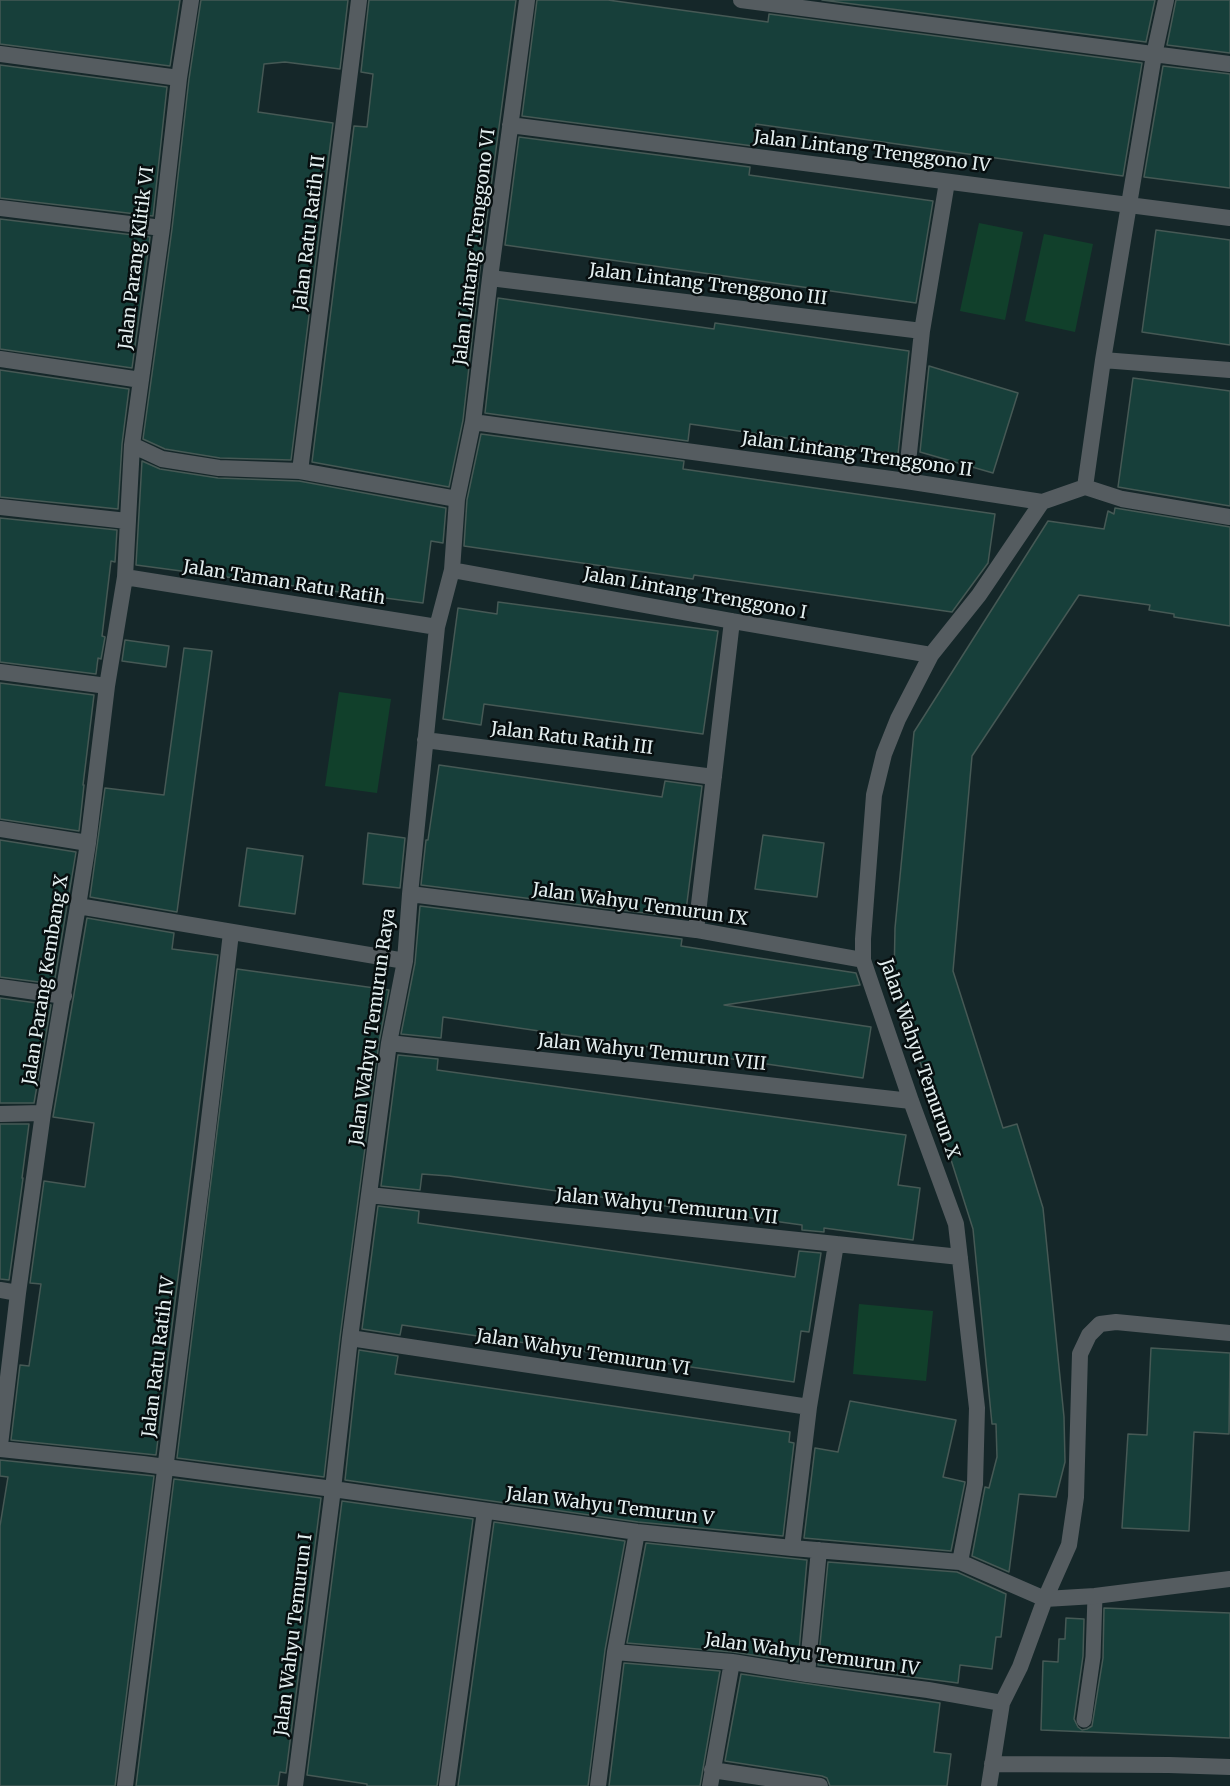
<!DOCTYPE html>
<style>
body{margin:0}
canvas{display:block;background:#152729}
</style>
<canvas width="1230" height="1786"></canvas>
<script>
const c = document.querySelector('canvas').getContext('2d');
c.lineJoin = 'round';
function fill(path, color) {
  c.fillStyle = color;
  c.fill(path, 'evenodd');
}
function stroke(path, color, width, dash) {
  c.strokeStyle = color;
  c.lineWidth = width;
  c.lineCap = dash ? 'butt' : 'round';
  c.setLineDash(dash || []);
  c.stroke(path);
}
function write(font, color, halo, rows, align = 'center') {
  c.font = font + ' Merriweather,serif';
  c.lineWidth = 5;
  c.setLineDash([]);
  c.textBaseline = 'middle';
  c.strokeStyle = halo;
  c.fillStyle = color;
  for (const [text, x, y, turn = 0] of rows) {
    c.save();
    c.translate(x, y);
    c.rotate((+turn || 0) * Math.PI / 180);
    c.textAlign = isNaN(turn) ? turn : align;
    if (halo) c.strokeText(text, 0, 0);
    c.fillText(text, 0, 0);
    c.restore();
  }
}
fill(new Path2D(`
 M979,223L1023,232L1005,320L960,311Z
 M1044,234L1093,244L1075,332L1025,321Z
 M339,692L391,699L377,793L325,786Z
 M859,1304L933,1311L926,1381L853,1374Z`), '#11402b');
const building = new Path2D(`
 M0,0H180L170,66L0,44Z
 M201,0H348L340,69L285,62L264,64L258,112L333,123L291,460L220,458L165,449L143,439L172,229L189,79Z
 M369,0H516L480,269L463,420L449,487L312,462L354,126L367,127L373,74L361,72Z
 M537,0H608L768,22L769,14L1142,63L1123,176L756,124L753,146L522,116Z
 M822,0H1155L1146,42Z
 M1176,0H1230V53L1167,45Z
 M0,65L167,87L153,216L0,198Z
 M1163,66L1230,74V188L1144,177Z
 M519,137L750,167L749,175L933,201L916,303L505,245Z
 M0,219L150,237L132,368L0,349Z
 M1156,230L1230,240V345L1142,332Z
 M498,298L714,329L715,323L909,351L898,454L690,424L688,441L485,413Z
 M929,366L1018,393L993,473L920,452Z
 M0,370L129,389L122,444L118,509L0,497Z
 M1133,378L1230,391V506L1118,487Z
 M481,434L684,461L683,469L995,514L988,563L952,612L694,575L693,579L464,546L467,500Z
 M142,461L160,469L218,478L299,481L446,508L443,543L431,541L423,603L136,565Z
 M1115,508L1230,527V626L1174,617V614L1149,610L1150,605L1079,595L972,756L953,971L1003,1128L1017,1124L1043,1208L1064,1417L1065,1462L1056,1497L1019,1494L1009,1572L972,1556L985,1487L989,1488L997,1457L996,1424H992L973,1229L894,980L895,928L914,732L1048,521L1104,529L1108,511L1114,514Z
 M0,518L117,530L115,562L111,561L102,636L105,637L101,659L98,658L96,674L0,662Z
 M498,602L718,631L703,734L484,704L481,725L443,719L458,608L497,614Z
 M125,640L169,646L166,667L122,661Z
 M184,648L212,651L177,912L90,897L105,788L164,795Z
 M0,683L94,695L83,785H84L79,831L0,819Z
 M439,765L662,797L665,781L702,786L685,918L421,885L426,840H428Z
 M368,833L405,838L400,888L363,884Z
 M763,835L824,843L817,897L755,889Z
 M0,840L76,852L54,984L0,977Z
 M247,848L303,856L295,914L239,906Z
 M420,906L682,939L681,946L856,973L860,985L724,1005L871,1027L863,1078L443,1017L441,1038L401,1034L415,963Z
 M87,918L174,933L172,949L218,955L156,1455L11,1440L20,1365L29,1366L41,1284L30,1283L44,1181L85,1187L94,1123L53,1117Z
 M237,969L389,990L379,1042L340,1337L324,1477L177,1458Z
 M0,998L51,1005L34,1103H0Z
 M398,1055L438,1059L437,1070L906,1135L898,1185L920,1188L913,1240L824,1228V1232L802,1230V1225L449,1176L422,1174L420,1190L381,1186Z
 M0,1124H29L22,1178H23L9,1280L0,1279Z
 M378,1206L419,1211L418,1223L795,1277L799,1251L821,1253L809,1332L801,1331L794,1382L402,1325L400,1335L362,1329Z
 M1151,1348L1230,1353L1229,1434L1194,1432L1189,1531L1122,1528L1128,1434L1147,1435Z
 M359,1350L398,1356L395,1374L790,1432L789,1442L794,1443L783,1536L638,1522L345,1480Z
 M850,1401L956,1420L943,1477L965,1482L951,1551L804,1538L815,1448L838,1452Z
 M0,1460L154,1476L115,1786H0V1526L8,1477L0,1476Z
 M174,1479L321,1498L286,1773L280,1772L278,1786H136Z
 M342,1501L473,1519L437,1786H367V1784L307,1775Z
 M494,1522L625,1541L605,1650L588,1786H458Z
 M646,1543L807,1560L798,1662L733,1652L627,1643Z
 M828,1562L957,1572L1006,1594L1001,1637H996L992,1669L960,1665L958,1683L818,1665Z
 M1104,1608L1230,1613V1738L1041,1730L1043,1661L1058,1662L1059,1639H1065L1066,1618L1084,1619L1083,1656L1074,1719L1078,1727L1082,1730L1087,1729L1092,1726L1103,1658Z
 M624,1663L720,1671L700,1786H609Z
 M741,1674L940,1703L934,1752L951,1754L947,1786H830L827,1778L822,1776L725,1761Z`);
fill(building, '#173f3a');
stroke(building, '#465955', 1.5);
stroke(new Path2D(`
 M1084,1720L1093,1657L1095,1596`), '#555c60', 15);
stroke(new Path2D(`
 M741,0L1230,64
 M0,54L179,78
 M510,125L1230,218
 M0,208L162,228
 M490,278L922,331
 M0,359L141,380
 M1103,360L1230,370
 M473,422L906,481L1042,502L1085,487L1122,499L1230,517
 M132,445L162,459L219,468L300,471L457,499
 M300,471L359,0
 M906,481L922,331L947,182
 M1085,487L1103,360L1154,55L1166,0
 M0,507L127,521
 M452,570L732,621L931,655
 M125,577L437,627
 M0,672L107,686
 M425,740L714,777
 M0,829L88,843
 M410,894L696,930L863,960
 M78,906L405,961
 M696,930L732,621
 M0,987L64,996
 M389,1043L911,1101
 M0,1114L43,1113
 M369,1195L960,1257
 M0,1290L18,1293
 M350,1338L809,1407
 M0,1445L18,1293L43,1113L78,906L88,843L107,686L125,577L132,445L162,228L179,78L191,0
 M0,1449L143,1464L333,1489L637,1532L792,1548L960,1562L1045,1599L1095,1596L1230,1579
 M792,1548L809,1407L836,1244
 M960,1562L975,1484L977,1408L956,1224L911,1101L863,960V939L874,795L884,754L898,719L931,655L979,595L1042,502
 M615,1652L732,1662L807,1674L928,1690L1002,1703
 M807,1674L819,1550
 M992,1764L1169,1765L1230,1767
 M712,1770L820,1786
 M125,1786L204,1162L231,933
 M295,1786L333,1489L350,1338L389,1043L405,961L410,894L437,627L452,570L457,499L473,422L490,278L527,0
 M447,1786L485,1511
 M598,1786L615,1652L637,1532
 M710,1786L732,1662
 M989,1786L1002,1703L1020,1667L1045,1599L1069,1545L1076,1497L1080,1354L1089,1335L1100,1324L1116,1322L1230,1333`), '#555c60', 16);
write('18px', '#e3eeef', '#070e0f', [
 ["Jalan Lintang Trenggono IV",872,152,7],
 ["Jalan Ratu Ratih II",310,233,-83],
 ["Jalan Lintang Trenggono VI",475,247,-83],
 ["Jalan Parang Klitik VI",137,258,-83],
 ["Jalan Lintang Trenggono III",708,285,7],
 ["Jalan Lintang Trenggono II",857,455,8],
 ["Jalan Taman Ratu Ratih",284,583,9],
 ["Jalan Lintang Trenggono I",695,594,10],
 ["Jalan Ratu Ratih III",572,739,7],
 ["Jalan Wahyu Temurun IX",640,905,8],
 ["Jalan Parang Kembang X",46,980,-81],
 ["Jalan Wahyu Temurun Raya",373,1027,-82],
 ["Jalan Wahyu Temurun VIII",652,1053,6],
 ["Jalan Wahyu Temurun X",919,1059,71],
 ["Jalan Wahyu Temurun VII",667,1207,6],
 ["Jalan Wahyu Temurun VI",583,1353,9],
 ["Jalan Ratu Ratih IV",159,1357,-83],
 ["Jalan Wahyu Temurun V",610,1507,7],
 ["Jalan Wahyu Temurun I",294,1635,-83],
 ["Jalan Wahyu Temurun IV",812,1655,8]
]);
</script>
